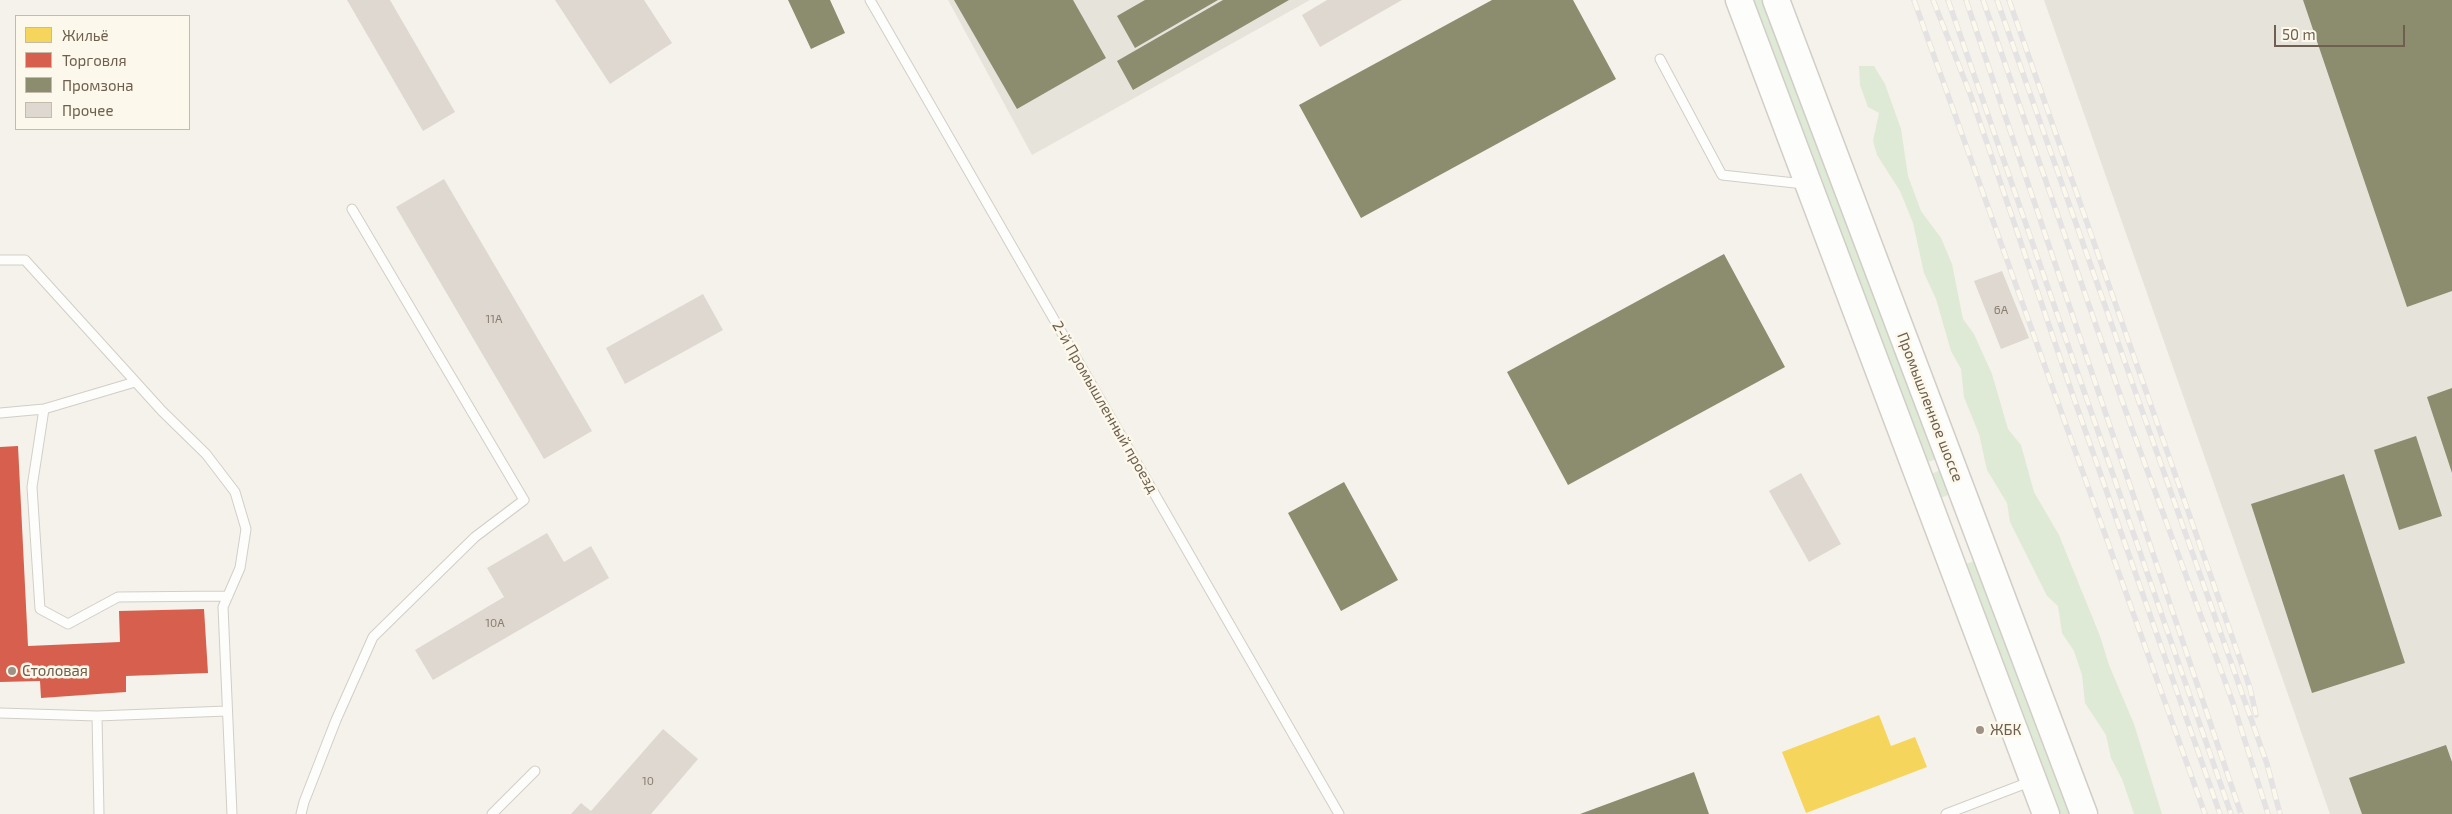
<!DOCTYPE html>
<meta charset="utf-8">
<style>
body{margin:0}
#map{position:relative;width:2452px;height:814px;overflow:hidden;background:#f4f2ea;font-family:"Exo 2",sans-serif}
canvas{display:block}
.legend{position:absolute;left:15px;top:15px;width:175px;height:115px;box-sizing:border-box;background:#fcf8eb;border:1px solid #c3bbac;margin:0;padding:6px 9px;list-style:none;font-size:15px;color:#6e5f4e}
.legend li{display:flex;align-items:center;gap:10px;height:25px}
.legend b{width:25px;border:1px solid #c3bbac}
.scale{position:absolute;left:2274px;top:25px;width:131px;height:22px;box-sizing:border-box;border:2px solid #6e5f4e;border-top:0;padding-left:6px;font-size:15px;line-height:18px;white-space:nowrap;color:#6e5f4e;-webkit-text-stroke:4px #fcf8eb;paint-order:stroke}
</style>
<div id="map">
<canvas width="2452" height="814"></canvas>
<ul class="legend">
<li><b style="height:14px;background:#f6d55c"></b>Жильё</li>
<li><b style="height:14px;background:#d6604d"></b>Торговля</li>
<li><b style="height:14px;background:#8c8c6e"></b>Промзона</li>
<li><b style="height:14px;background:#ded8d0"></b>Прочее</li>
</ul>
<div class="scale">50 m</div>
</div>
<script>
const c = document.querySelector('canvas').getContext('2d');
c.lineJoin = 'round';
function fill(path, color) {
  c.fillStyle = color;
  c.fill(path, 'evenodd');
}
function stroke(path, color, width, dash) {
  c.strokeStyle = color;
  c.lineWidth = width;
  c.lineCap = dash ? 'butt' : 'round';
  c.setLineDash(dash || []);
  c.stroke(path);
}
function write(font, color, halo, rows, align = 'center') {
  c.font = font + ' "Exo 2",sans-serif';
  c.lineWidth = 5;
  c.setLineDash([]);
  c.textBaseline = 'middle';
  c.strokeStyle = halo;
  c.fillStyle = color;
  for (const [text, x, y, turn = 0] of rows) {
    c.save();
    c.translate(x, y);
    c.rotate((+turn || 0) * Math.PI / 180);
    c.textAlign = isNaN(turn) ? turn : align;
    if (halo) c.strokeText(text, 0, 0);
    c.fillText(text, 0, 0);
    c.restore();
  }
}
fill(new Path2D(`
 M948,0H1310L1032,155Z
 M2044,0H2452V814H2330Z`), '#e6e3db');
fill(new Path2D(`
 M1751,0H1765L1939,458L1925,463Z
 M1859,66H1874L1885,84L1901,129L1908,176L1921,211L1941,238L1952,264L1963,319L1974,334L1992,374L2008,429L2021,445L2034,492L2059,535L2100,636L2109,665L2134,724L2162,814H2134L2122,779L2111,758L2106,735L2085,703L2082,675L2074,651L2062,633L2058,606L2047,596L2010,522L2007,503L1987,470L1979,434L1964,397L1961,369L1951,351L1936,299L1924,273L1913,223L1900,191L1877,155L1873,141L1879,113L1868,107L1860,85Z
 M1943,469L1953,493L1938,499L1929,475Z
 M1977,560L2073,814H2058L1963,565Z`), '#dfead6');
fill(new Path2D(`
 M1879,715L1891,746L1915,737L1927,767L1806,813L1782,752Z`), '#f6d55c');
fill(new Path2D(`
 M18,446L28,646L120,642L119,611L204,609L208,673L126,676V692L41,698L40,681L0,682V447Z`), '#d6604d');
fill(new Path2D(`
 M788,0H830L845,33L811,49Z
 M954,0H1073L1106,58L1017,109Z
 M1145,0H1218L1135,48L1117,16Z
 M1223,0H1289L1133,90L1117,61Z
 M1492,0H1573L1616,79L1361,218L1299,105Z
 M2303,0H2452V291L2407,307Z
 M1724,254L1785,367L1568,485L1507,372Z
 M2452,388V473L2427,397Z
 M2416,436L2442,516L2399,530L2374,450Z
 M2344,474L2405,663L2312,693L2251,504Z
 M1344,482L1398,580L1341,611L1288,513Z
 M2446,745L2452,762V814H2362L2349,778Z
 M1694,772L1709,814H1580Z`), '#8c8c6e');
fill(new Path2D(`
 M347,0H390L455,112L423,131Z
 M555,0H644L672,43L610,84Z
 M1327,0H1402L1320,47L1302,15Z
 M444,179L592,431L544,459L396,207Z
 M2002,271L2029,338L2001,349L1974,281Z
 M703,294L723,330L625,384L606,348Z
 M1801,473L1841,544L1809,562L1769,491Z
 M547,533L564,562L591,546L609,578L433,680L415,650L504,597L487,568Z
 M663,729L698,759L651,814H571L581,803L591,811Z`), '#ded8d0');
const lane = new Path2D(`
 M870,0L1339,814
 M1660,59L1722,175L1804,184
 M0,260H25L162,411L206,454L235,492L246,529L240,568L223,607L232,814
 M44,409L32,487L40,609L68,624L118,597L228,596
 M0,413L44,409L135,382
 M0,713L97,716L227,711
 M97,716L99,814
 M301,814L304,802L336,720L373,637L475,537L524,500L352,209
 M492,814L535,771
 M1946,814L2032,781`);
const secondary = new Path2D(`
 M1739,0L2046,814
 M1776,0L2084,814`);
stroke(lane, '#d2cec7', 11);
stroke(secondary, '#d2cec7', 29);
stroke(lane, '#fdfdfc', 9);
stroke(secondary, '#fdfdfc', 26);
const rail = new Path2D(`
 M1914,0L2205,814
 M1933,0L1971,96L2071,390L2220,814
 M1948,0L2231,814
 M1966,0L2241,814
 M1983,0L2132,429L2233,703L2268,814
 M1997,0L2267,764L2280,814
 M2009,0L2250,688L2256,715`);
stroke(rail, '#e4e2e3', 5.5);
stroke(rail, '#fcf8eb', 4, [11]);
for (const [x, y, r, color] of [
 [12,671,5,"#9d9285"],
 [1980,730,5,"#9d9285"]
]) {
  const dot = new Path2D();
  dot.arc(x, y, r, 0, 2 * Math.PI);
  c.fillStyle = color;
  c.fill(dot);
  stroke(dot, '#fcf8eb', 2);
}
write('12px', '#8c7f70', null, [
 ["6А",2001,310],
 ["11А",494,319],
 ["10А",495,623],
 ["10",648,781]
]);
write('15px', '#6e5f4e', '#fcf8eb', [
 ["2-й Промышленный проезд",1105,407,60],
 ["Промышленное шоссе",1930,407,69]
]);
write('15px', '#6e5f4e', '#fcf8eb', [
 ["Столовая",22,671],
 ["ЖБК",1990,730]
], 'left');
</script>
